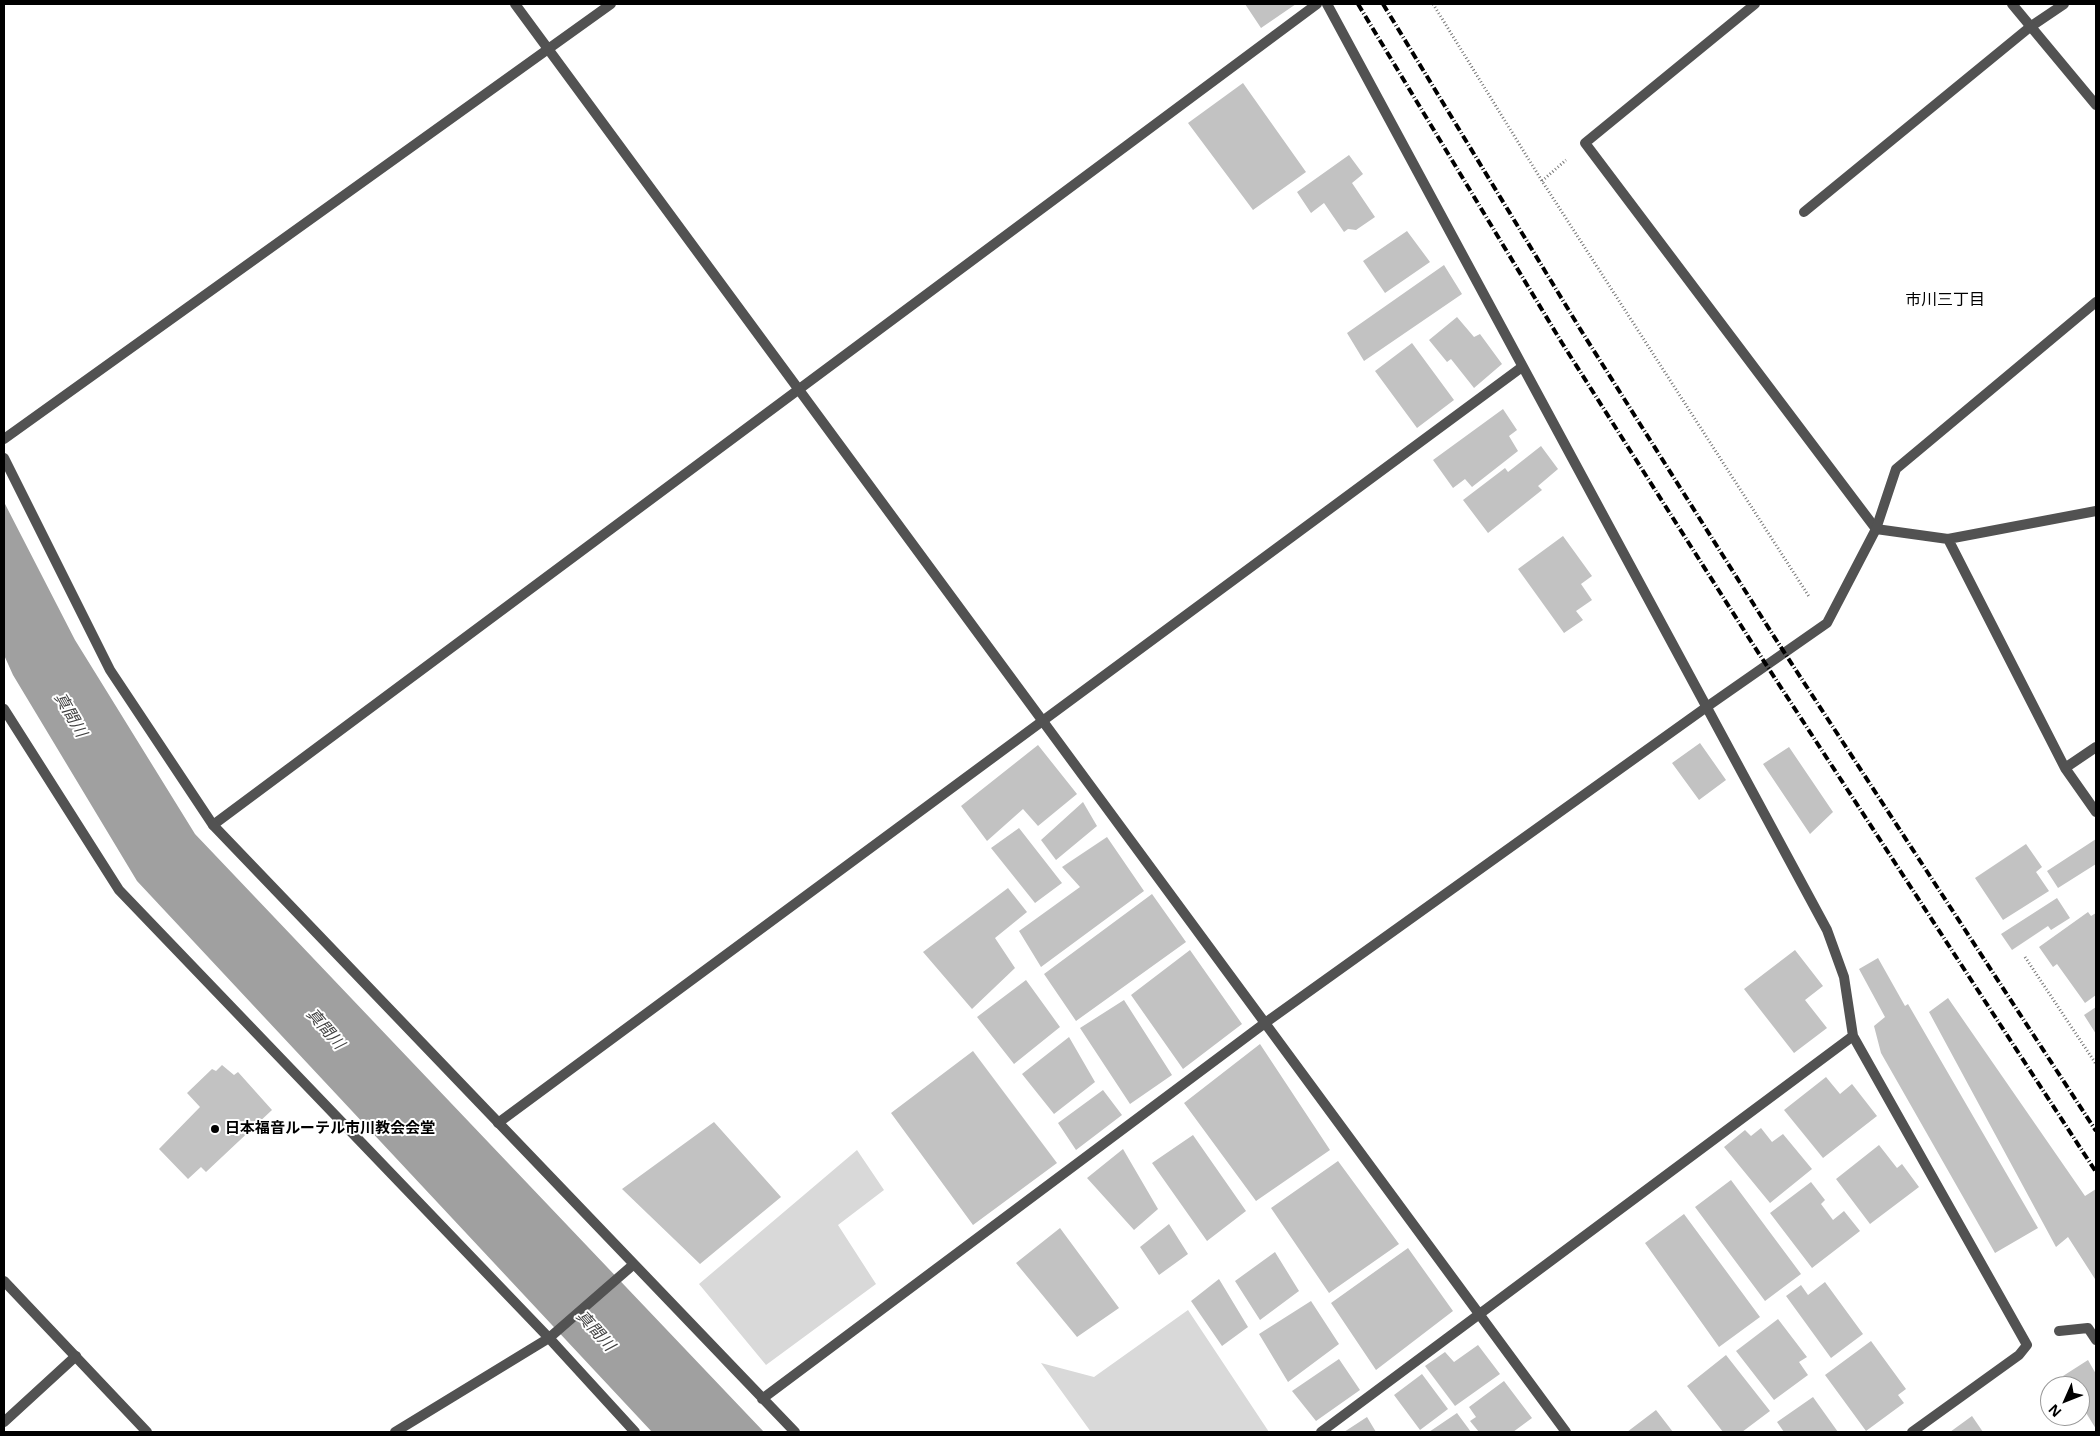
<!DOCTYPE html>
<meta charset="utf-8">
<style>
body{margin:0}
#map{position:relative;width:2100px;height:1436px;overflow:hidden;background:#fff;font-family:"Noto Sans",sans-serif}
canvas{display:block}
.frame{position:absolute;inset:0;border:5px solid #000;pointer-events:none}
.north{position:absolute;left:2040px;top:1376px;width:50px;height:50px;box-sizing:border-box;background:#fff;border:1px solid #999;border-radius:50%;rotate:226deg;font-size:14px;font-weight:700;line-height:20px;text-align:center;color:#000}
.north::after{content:'';display:block;margin:auto;width:18px;height:22px;background:#000;clip-path:polygon(50% 0,100% 100%,50% 72%,0 100%)}
</style>
<div id="map">
<canvas width="2100" height="1436"></canvas>
<div class="frame"></div>
<div class="north">N</div>
</div>
<script>
const c = document.querySelector('canvas').getContext('2d');
c.lineJoin = 'round';
function fill(path, color) {
  c.fillStyle = color;
  c.fill(path, 'evenodd');
}
function stroke(path, color, width, dash) {
  c.strokeStyle = color;
  c.lineWidth = width;
  c.lineCap = dash ? 'butt' : 'round';
  c.setLineDash(dash || []);
  c.stroke(path);
}
function write(font, color, halo, rows, align = 'center') {
  c.font = font + ' "Noto Sans","Noto Sans JP",sans-serif';
  c.lineWidth = 4;
  c.setLineDash([]);
  c.textBaseline = 'middle';
  c.strokeStyle = halo;
  c.fillStyle = color;
  for (const [text, x, y, turn = 0] of rows) {
    c.save();
    c.translate(x, y);
    c.rotate((+turn || 0) * Math.PI / 180);
    c.textAlign = isNaN(turn) ? turn : align;
    if (halo) c.strokeText(text, 0, 0);
    c.fillText(text, 0, 0);
    c.restore();
  }
}
fill(new Path2D(`
 M857,1150L884,1190L838,1225L876,1284L766,1365L699,1284Z
 M1188,1310L1269,1432H1091L1041,1363L1094,1377Z`), '#d9d9d9');
fill(new Path2D(`
 M4,502L75,640L195,834L764,1432H652L137,881L13,675L4,655Z`), '#a0a0a0');
fill(new Path2D(`
 M1245,4H1296L1261,28Z
 M1243,83L1306,172L1253,210L1188,123Z
 M1349,155L1363,174L1352,183L1375,217L1356,230L1348,229L1344,232L1324,203L1311,213L1297,192Z
 M1407,231L1430,262L1385,293L1363,261Z
 M1444,265L1462,294L1364,361L1347,333Z
 M1457,317L1474,337L1480,334L1502,364L1474,388L1451,359L1447,362L1429,340Z
 M1412,343L1454,400L1417,428L1375,371Z
 M1503,409L1517,430L1509,436L1518,451L1472,487L1465,479L1453,488L1433,460Z
 M1541,446L1558,469L1538,486L1542,490L1488,533L1463,500L1505,468L1508,472Z
 M1563,536L1592,576L1581,584L1592,600L1576,611L1583,620L1564,633L1518,569Z
 M1700,743L1726,780L1699,800L1672,763Z
 M1038,745L1077,794L1038,826L1023,809L987,841L961,806Z
 M1789,747L1833,812L1810,834L1763,764Z
 M1083,802L1097,826L1056,860L1041,840Z
 M1019,828L1062,883L1035,903L991,848Z
 M1107,837L1144,891L1041,967L1019,931L1080,887L1062,867Z
 M2096,839V864L2058,888L2047,871Z
 M2026,844L2042,867L2036,872L2049,891L2003,920L1975,878Z
 M1008,888L1027,912L995,938L1015,968L972,1009L923,952Z
 M1152,894L1186,942L1076,1021L1044,974Z
 M2057,898L2070,918L2051,930L2048,926L2012,950L2001,934Z
 M2088,912L2091,916L2096,913V995L2085,1003L2057,964L2053,967L2039,947Z
 M1190,950L1242,1024L1183,1069L1131,995Z
 M1795,950L1823,986L1805,1000L1827,1028L1794,1053L1744,989Z
 M1878,958L1905,1006L1908,1004L2038,1228L1995,1253L1881,1053L1874,1026L1885,1017L1859,969Z
 M1026,980L1060,1027L1014,1064L977,1017Z
 M1948,998L2085,1196L2096,1189L2095,1279L2068,1237L2056,1247L1929,1012Z
 M1124,1000L1172,1075L1130,1104L1080,1028Z
 M2096,1007V1034L2084,1015Z
 M1069,1037L1095,1082L1054,1114L1022,1074Z
 M1260,1044L1330,1150L1256,1201L1184,1103Z
 M973,1051L1057,1163L973,1225L891,1113Z
 M222,1065L234,1075L238,1072L272,1110L206,1172L201,1167L188,1179L159,1149L200,1107L187,1093L212,1069L216,1071Z
 M1826,1077L1840,1094L1852,1084L1877,1116L1823,1158L1784,1110Z
 M1103,1090L1122,1115L1076,1150L1058,1123Z
 M714,1122L781,1197L700,1264L622,1189Z
 M1761,1128L1772,1142L1783,1134L1812,1169L1770,1203L1724,1147L1745,1130L1751,1136Z
 M1193,1135L1246,1211L1207,1241L1152,1163Z
 M1879,1145L1897,1168L1902,1164L1919,1187L1870,1224L1836,1179Z
 M1123,1149L1158,1209L1134,1230L1087,1178Z
 M1338,1161L1399,1244L1329,1293L1271,1208Z
 M1731,1180L1801,1274L1765,1301L1695,1207Z
 M1811,1182L1825,1200L1821,1204L1833,1220L1844,1211L1860,1231L1812,1268L1770,1213Z
 M1684,1214L1760,1317L1719,1347L1645,1243Z
 M1169,1224L1188,1254L1159,1275L1140,1247Z
 M1060,1228L1119,1308L1077,1337L1016,1263Z
 M1408,1248L1453,1311L1376,1370L1331,1303Z
 M1275,1252L1299,1291L1260,1320L1235,1281Z
 M1219,1279L1248,1327L1222,1346L1191,1301Z
 M1825,1282L1863,1334L1831,1358L1786,1296L1801,1285L1808,1295Z
 M1311,1301L1339,1344L1288,1382L1259,1334Z
 M1778,1319L1807,1357L1799,1362L1808,1375L1774,1400L1736,1351Z
 M1871,1341L1906,1389L1898,1395L1904,1403L1866,1431L1825,1375Z
 M1478,1345L1500,1374L1455,1406L1425,1366L1445,1352L1454,1362Z
 M1726,1355L1770,1411L1742,1432H1723L1687,1386Z
 M1339,1359L1360,1390L1316,1421L1292,1391Z
 M2088,1360L2096,1374V1429L2080,1403V1386H2069L2063,1376Z
 M1422,1374L1448,1409L1420,1430L1394,1395Z
 M1504,1381L1532,1418L1513,1432H1479L1470,1421L1476,1417L1469,1407Z
 M1813,1397L1838,1432H1784L1777,1422Z
 M1656,1410L1673,1432H1627Z
 M1457,1413L1471,1432H1429Z
 M1972,1416L1983,1432H1950Z
 M1367,1417L1376,1432H1344Z`), '#c2c2c2');
stroke(new Path2D(`
 M1433,4L1542,181L1810,598
 M1542,181L1566,160
 M2025,957L2096,1064`), '#747474', 3, [1, 2.5]);
stroke(new Path2D(`
 M1755,4L1585,143L1876,529L1948,539L2096,511
 M1804,212L2030,27L2064,4
 M1948,539L2065,768L2096,812
 M2065,768L2096,747
 M213,825L1317,4
 M498,1123L1522,367
 M2059,1331L2088,1328L2096,1340
 M4,1422L76,1356`), '#525252', 10);
stroke(new Path2D(`
 M515,4L1566,1432
 M1327,4L1827,930L1844,977L1853,1036L2027,1345L2019,1355L1912,1432
 M2012,4L2096,105
 M4,439L611,4
 M4,458L110,670L213,825L795,1432
 M4,709L119,890L549,1338L635,1432
 M4,1281L147,1432
 M762,1399L1265,1023L1708,706L1827,623L1876,529L1896,469L2096,302
 M395,1432L549,1338L634,1264
 M1321,1432L1853,1036`), '#525252', 10);
stroke(new Path2D(`
 M1358,4L1562,343L1754,646L2096,1172
 M1383,4L1582,332L1773,635L2096,1131`), '#000', 4, [8, 2.5, 1, 2.5]);
for (const [x, y, r, color] of [
 [215,1129,5,"#000"]
]) {
  const dot = new Path2D();
  dot.arc(x, y, r, 0, 2 * Math.PI);
  c.fillStyle = color;
  c.fill(dot);
  stroke(dot, '#fff', 2);
}
write('bold 15px', '#000', '#fff', [
 ["日本福音ルーテル市川教会会堂",225,1129]
], 'left');
write('16px', '#000', '#fff', [
 ["市川三丁目",1945,300]
]);
write('italic 16px', '#414141', '#fff', [
 ["真間川",70,715,60],
 ["真間川",325,1029,49],
 ["真間川",595,1331,48]
]);
</script>
